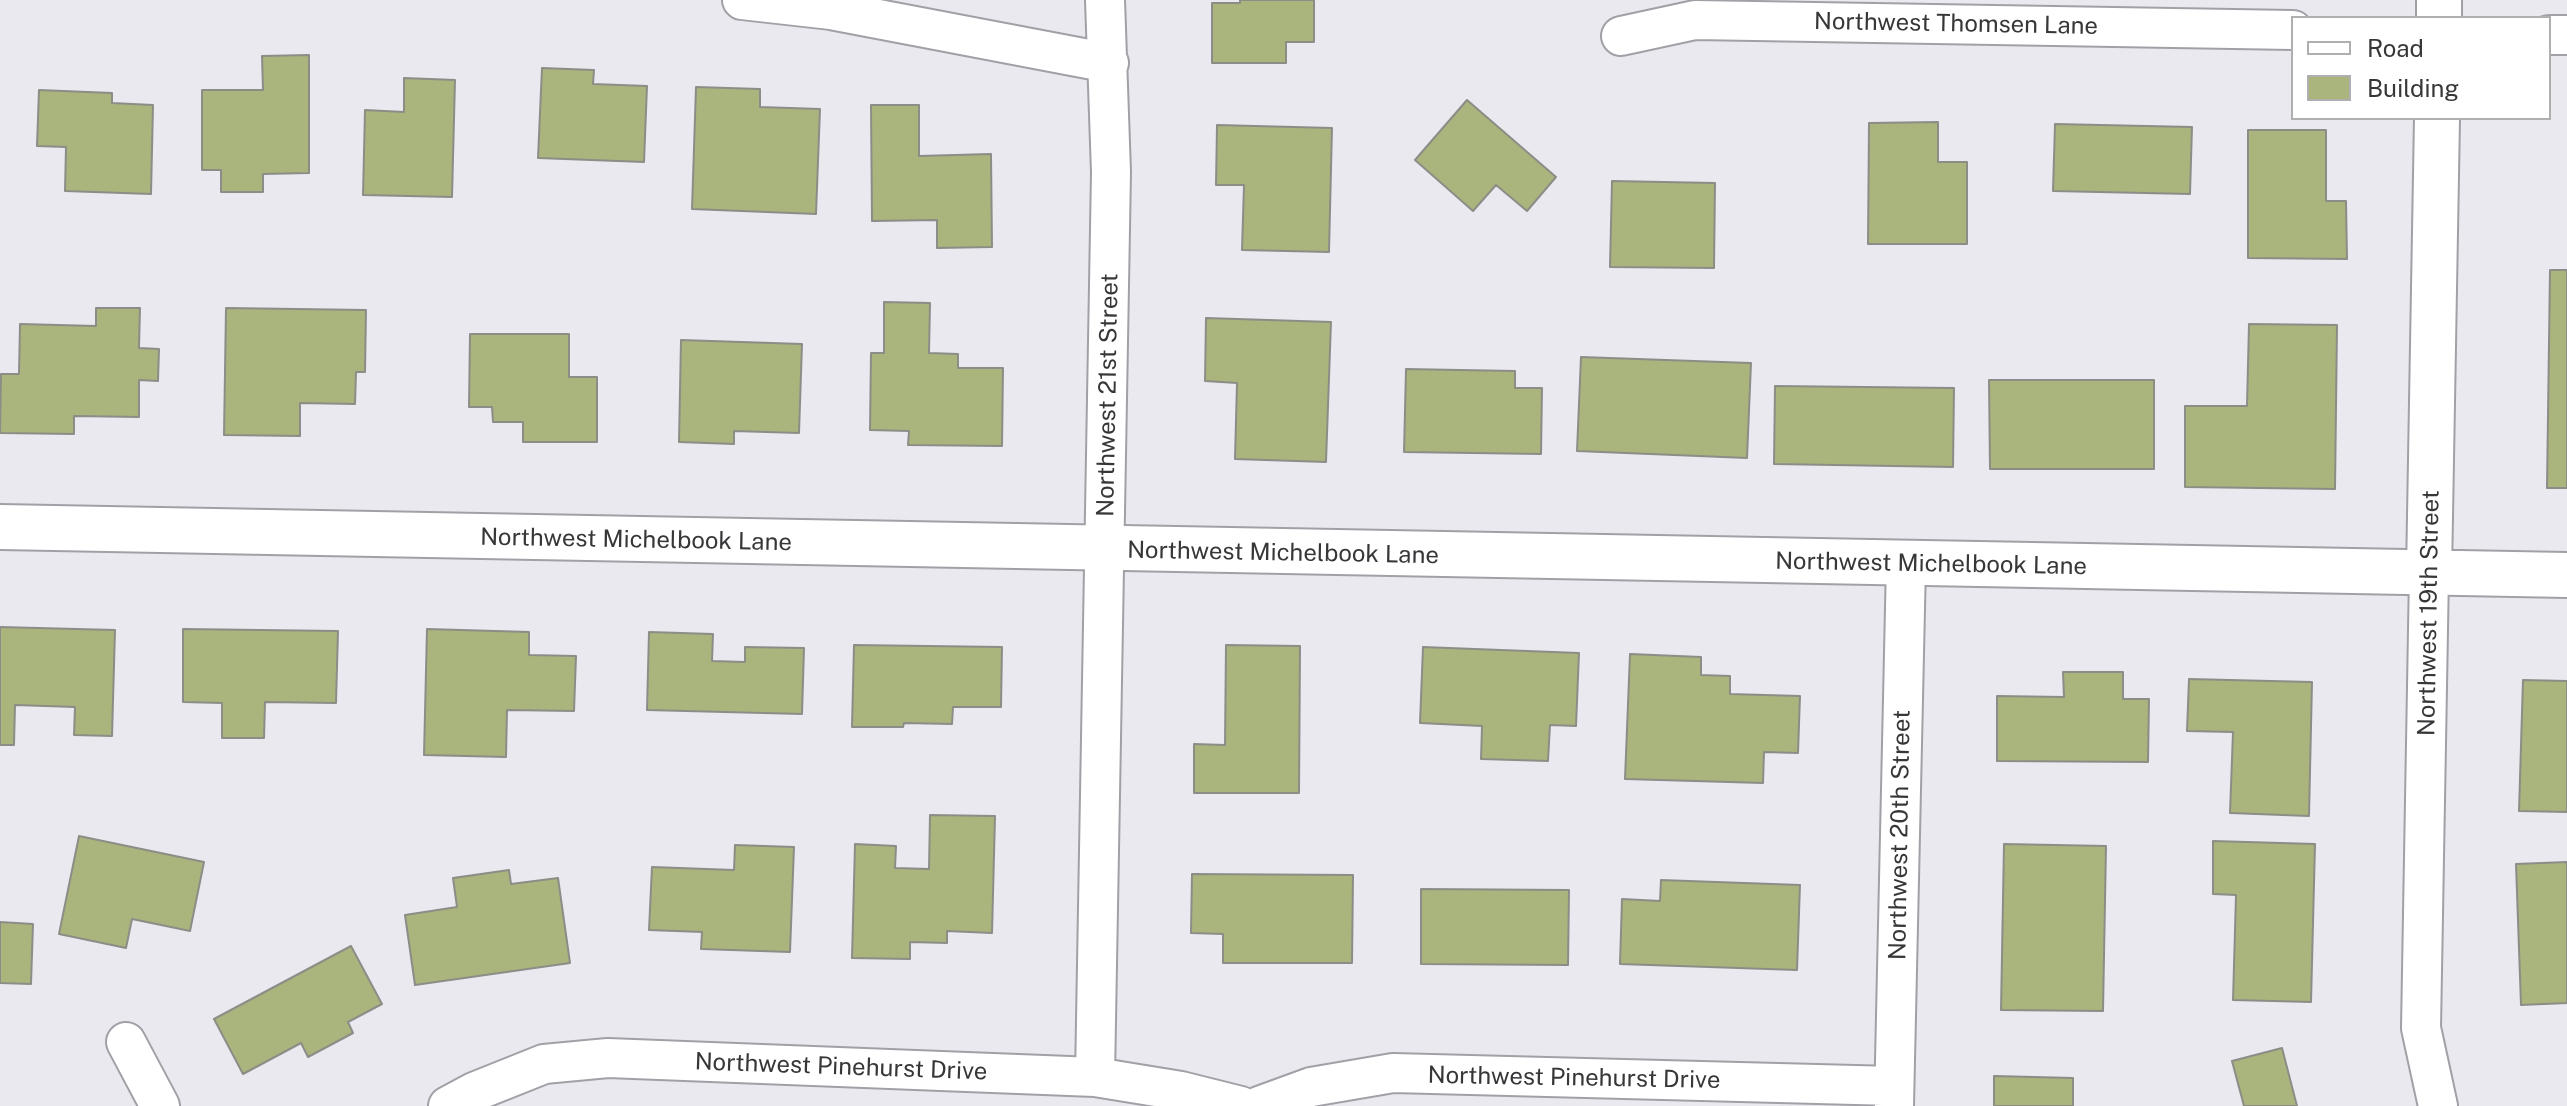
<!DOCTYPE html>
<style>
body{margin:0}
#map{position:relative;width:2567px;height:1106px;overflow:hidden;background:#ebe9f0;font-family:"Public Sans",sans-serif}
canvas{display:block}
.legend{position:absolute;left:2291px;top:16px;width:260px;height:104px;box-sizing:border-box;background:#fff;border:2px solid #afafb0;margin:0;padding:10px 14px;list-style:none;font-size:24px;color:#373639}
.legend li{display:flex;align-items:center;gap:16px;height:40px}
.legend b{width:40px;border:2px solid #afafb0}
</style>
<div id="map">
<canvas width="2567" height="1106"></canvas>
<ul class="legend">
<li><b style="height:10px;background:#fff"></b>Road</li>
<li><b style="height:22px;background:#aab47d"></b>Building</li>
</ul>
</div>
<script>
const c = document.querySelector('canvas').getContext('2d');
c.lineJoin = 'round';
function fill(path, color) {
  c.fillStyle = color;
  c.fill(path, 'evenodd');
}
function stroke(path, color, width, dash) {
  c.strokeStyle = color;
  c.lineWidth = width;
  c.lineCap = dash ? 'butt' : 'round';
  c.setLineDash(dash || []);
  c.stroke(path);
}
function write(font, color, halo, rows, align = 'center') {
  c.font = font + ' "Public Sans",sans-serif';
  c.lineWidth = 7;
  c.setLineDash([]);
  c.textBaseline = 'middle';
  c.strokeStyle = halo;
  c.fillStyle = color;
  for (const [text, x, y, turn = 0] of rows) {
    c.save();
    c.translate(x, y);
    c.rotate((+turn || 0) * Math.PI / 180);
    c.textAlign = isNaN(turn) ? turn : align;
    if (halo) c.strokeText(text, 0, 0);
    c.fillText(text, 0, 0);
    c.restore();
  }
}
const building = new Path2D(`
 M1240,0H1314V42H1286V63H1212V3H1240Z
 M309,55V173L263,174V192H221V170H202V90H263L262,56Z
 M542,68L594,70L593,84L647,86L644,162L538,158Z
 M404,78L455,80L452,197L363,195L365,110L404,112Z
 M696,87L760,89V107L820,109L816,214L692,209Z
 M39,90L112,93V103L153,105L151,194L65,191L66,147L37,146Z
 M1467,100L1556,177L1527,211L1496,185L1473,211L1415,160Z
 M871,105H919V156L991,154L992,247L937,248V220L872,221Z
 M1938,122V162H1967V244H1868L1869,123Z
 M2055,124L2192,127L2190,194L2053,191Z
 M1217,125L1332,128L1329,252L1242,250L1244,185H1216Z
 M2248,130H2326V201H2346L2347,259L2248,258Z
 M1612,181L1715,183L1714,268L1610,267Z
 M2550,270H2567V488H2547Z
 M884,302L930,303L929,353L958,354V368H1003L1002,446L908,445L909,431L870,430L871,353H884Z
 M96,308H140L139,348L159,349L158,381L139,380V417L74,416V434L0,433L1,374H19L20,324L96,326Z
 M226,308L366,310L365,372H356L355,404L300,403V436L224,435Z
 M1206,318L1331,322L1326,462L1235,459L1237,383L1205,381Z
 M2249,324L2337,325L2335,489L2185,487V406H2247Z
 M470,334H569V377H597V442H523V422H493L492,407H469Z
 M681,340L802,344L799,433L734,431V444L679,442Z
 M1581,357L1751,363L1747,458L1577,451Z
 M1406,369L1515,371V388H1542L1541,454L1404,452Z
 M1989,380H2154V469H1990Z
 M1775,386L1954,388L1953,467L1774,464Z
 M0,627L115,630L112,736L74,735L75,707L15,705L14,745H0Z
 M183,629L338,631L336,703L265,702L264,738H222V703L183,702Z
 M427,629L529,632V655L576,656L574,711L507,710L506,757L424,755Z
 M649,632L713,634L712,661L745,662V647L804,648L802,714L647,710Z
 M854,645L1002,647L1001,707H953L952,724L904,723L903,727H852Z
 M1226,645L1300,646L1299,793H1194V744L1225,745Z
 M1423,647L1579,653L1576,726L1550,725L1548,761L1481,759L1482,726L1420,723Z
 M1630,654L1701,657V675L1730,676V694L1800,696L1798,753L1764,752L1763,783L1625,779Z
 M2063,672H2123V699H2149L2148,762L1997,761V696L2064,697Z
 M2189,679L2312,682L2309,816L2230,813L2233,732L2187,731Z
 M2523,680L2567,681V812L2519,811Z
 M930,815L995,816L992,933L947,931V943L910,942V959L852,958L855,844L896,846L895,868L929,869Z
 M79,836L204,862L190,931L132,919L126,948L59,934Z
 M2213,841L2315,844L2311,1002L2233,1000L2236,895L2213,894Z
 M2004,844L2106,846L2103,1011L2001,1010Z
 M735,845L794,847L790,952L701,949L702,932L649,930L652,867L734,870Z
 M2567,862V1003L2521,1005L2516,864Z
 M509,870L511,884L558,878L570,963L415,985L405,915L457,907L453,878Z
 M1192,874L1353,875L1352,963H1223V934L1191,933Z
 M1661,880L1800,885L1797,970L1620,964L1622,899L1660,901Z
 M1421,889L1569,890L1568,965L1421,964Z
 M0,922L33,924L31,984L0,983Z
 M351,946L382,1004L348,1022L353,1033L308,1057L301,1043L243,1074L214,1019Z
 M2282,1048L2297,1106H2244L2232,1061Z
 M1994,1076L2073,1078V1106H1994Z`);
fill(building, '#aab47d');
stroke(building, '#8c8d87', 2);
const street = new Path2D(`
 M742,0L831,10L1109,63
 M2549,35H2567
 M1621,36L1695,20L2293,30
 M2429,573L2421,1028L2438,1106
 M126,1042L160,1106
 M1095,1077L1111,172L1105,0
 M448,1106L474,1092L544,1064L608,1058L1095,1077L1181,1091L1241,1106
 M1259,1106L1311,1087L1393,1073L1894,1086
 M1894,1106L1906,563`);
const secondary = new Path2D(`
 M2439,18V0
 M0,527L2567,575
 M2429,573L2437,118`);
stroke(street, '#a1a0a7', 42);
stroke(secondary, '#a1a0a7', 48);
stroke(street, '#fff', 38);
stroke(secondary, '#fff', 44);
write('24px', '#373639', '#fff', [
 ["Northwest Thomsen Lane",1956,24,1],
 ["Northwest 21st Street",1108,395,-89],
 ["Northwest Michelbook Lane",636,540,1],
 ["Northwest Michelbook Lane",1283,553,1],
 ["Northwest Michelbook Lane",1931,564,1],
 ["Northwest 19th Street",2429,613,-89],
 ["Northwest 20th Street",1900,835,-89],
 ["Northwest Pinehurst Drive",841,1067,2],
 ["Northwest Pinehurst Drive",1574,1078,1]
]);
</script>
